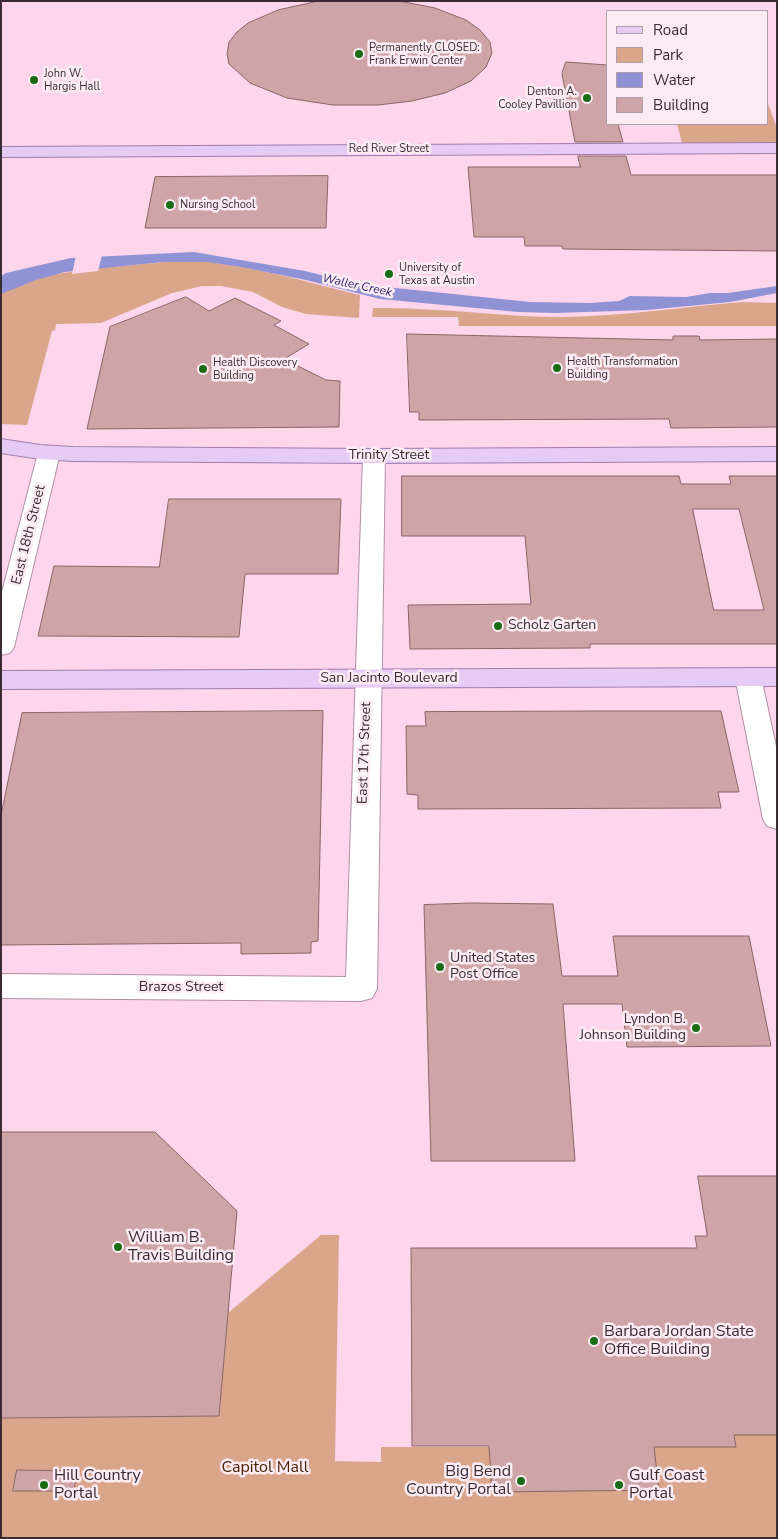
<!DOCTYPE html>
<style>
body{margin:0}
#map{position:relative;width:778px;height:1539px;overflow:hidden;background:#fdd6eb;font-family:"Nunito Sans",sans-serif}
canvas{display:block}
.frame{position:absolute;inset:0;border:2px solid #3b2c34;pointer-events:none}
.legend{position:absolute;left:606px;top:10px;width:162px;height:115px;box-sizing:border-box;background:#fbebf3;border:1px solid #ae9fa7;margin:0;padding:6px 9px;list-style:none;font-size:15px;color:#3b2c34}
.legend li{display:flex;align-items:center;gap:10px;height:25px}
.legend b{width:25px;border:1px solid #ae9fa7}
</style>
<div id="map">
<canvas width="778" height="1539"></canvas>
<div class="frame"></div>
<ul class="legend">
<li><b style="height:6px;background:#e6cbf5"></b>Road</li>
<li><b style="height:14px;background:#d9a68c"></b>Park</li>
<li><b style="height:14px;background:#8f92d4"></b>Water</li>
<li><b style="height:14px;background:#cea4a6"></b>Building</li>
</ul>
</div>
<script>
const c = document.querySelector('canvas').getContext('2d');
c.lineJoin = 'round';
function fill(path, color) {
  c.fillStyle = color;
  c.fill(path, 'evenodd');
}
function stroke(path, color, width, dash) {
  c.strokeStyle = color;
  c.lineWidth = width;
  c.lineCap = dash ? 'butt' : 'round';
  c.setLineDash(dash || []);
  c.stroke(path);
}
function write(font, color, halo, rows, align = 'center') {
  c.font = font + ' "Nunito Sans",sans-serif';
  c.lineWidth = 5;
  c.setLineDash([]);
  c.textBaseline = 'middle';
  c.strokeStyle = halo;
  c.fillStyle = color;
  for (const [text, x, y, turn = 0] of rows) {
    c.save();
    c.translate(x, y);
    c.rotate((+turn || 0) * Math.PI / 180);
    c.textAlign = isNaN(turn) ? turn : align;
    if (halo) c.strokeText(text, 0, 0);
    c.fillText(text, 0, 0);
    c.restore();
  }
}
fill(new Path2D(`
 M767,101L777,128V143H682L677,124H767Z
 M163,262C178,262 194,261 209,262C260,268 310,283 360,295L359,318L306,314L282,307L253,292L221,286H202L172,293L101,323L56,324L55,330L52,331L27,425L1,424V294C40,268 117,268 163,262Z
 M742,302L777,303V326H459L458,317H372L373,308H375C438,307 501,317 564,317C623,316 683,307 742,302Z
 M321,1235H339L335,1461L381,1462V1447H735L734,1435H777V1538H1V1418L219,1416L228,1313Z`), '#d9a68c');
fill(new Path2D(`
 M194,252L305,271L357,284L530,302L590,303L619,301L630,296L686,297L710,293H728L777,286V293L730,302L647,310L555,313L518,312L380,299L306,280L241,267L207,262H163L65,272L36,280L1,294V276L6,273L71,258Z`), '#8f92d4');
fill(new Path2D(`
 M76,255H102L98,271L72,274Z`), '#fdd6eb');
const building = new Path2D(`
 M319,1H399L435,8L466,20L480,30L490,42L492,53L486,67L471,81L445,93L412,101L378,105H333L287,98L250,83L229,64L227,54L229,42L237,32L248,23L278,10Z
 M566,62L607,65V124H618L623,142H575L562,74Z
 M578,156H626L631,175H777V251L563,249L562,246H525L524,237H474L468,167H580Z
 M328,176L326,228H145L155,177Z
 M186,297L209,311L235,298L281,321L274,325L309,344L284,359L326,380L340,381L339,427L87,429L110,327Z
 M407,334L673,340V336H699L700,340L777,339V427L671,428L669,419L419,420V412H410Z
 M402,476H679L681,484H731L729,476H777V644H590V648L410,649L408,605L531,604L525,536H402ZM693,509H739L764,610H714Z
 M169,499H341L338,574H245L239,637L38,636L54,566L159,567Z
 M323,711L318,941L311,942V953L241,954V943L1,945V815L22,713Z
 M600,711H721L739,792H718L721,808L418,809V795L407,794L406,726H426L425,712Z
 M471,903L553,904L562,976H618L613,936H749L771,1046L627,1047L622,1004H563L575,1161H431L424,905Z
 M1,1132H155L237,1211L219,1416L1,1418Z
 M698,1176H777V1435H734L736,1447H654L659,1490L492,1492L489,1446H412L411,1248H697L695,1236H707Z
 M17,1470L77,1471L74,1491H13Z`);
fill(building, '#cea4a6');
stroke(building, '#8b6566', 1);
const minor = new Path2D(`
 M49,446L57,448L60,453L14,647L10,653L1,655V596L38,453L41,448Z
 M374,449L382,451L385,456L377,989L372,998L361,1001L1,998V974L346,977L363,456L366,451Z
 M748,668L757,671L761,677L777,751V829L767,826L763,819L735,677L739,671Z`);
const major = new Path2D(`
 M777,143V153L1,157V147Z
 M1,439L40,445L73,447L374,449L777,447V461L374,463L73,461L40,459L1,453Z
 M777,668V686L1,689V671Z`);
stroke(minor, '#b28fa2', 2);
stroke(major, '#a07dae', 2);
fill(minor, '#fff');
fill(major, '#e6cbf5');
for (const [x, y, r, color] of [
 [359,54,5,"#176c14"],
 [34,80,5,"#176c14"],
 [587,98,5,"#176c14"],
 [170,205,5,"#176c14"],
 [389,274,5,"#176c14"],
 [557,368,5,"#176c14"],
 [203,369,5,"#176c14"],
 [498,626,5,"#176c14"],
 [440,967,5,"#176c14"],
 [696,1028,5,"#176c14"],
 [118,1247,5,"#176c14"],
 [594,1341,5,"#176c14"],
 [521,1481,5,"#176c14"],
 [44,1485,5,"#176c14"],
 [619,1485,5,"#176c14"]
]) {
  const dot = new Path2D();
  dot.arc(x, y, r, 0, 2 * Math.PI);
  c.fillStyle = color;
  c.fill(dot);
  stroke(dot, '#fbebf3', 2);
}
write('11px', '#3b2c34', '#fbebf3', [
 ["Permanently CLOSED:",369,48],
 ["Frank Erwin Center",369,61],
 ["John W.",44,74],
 ["Hargis Hall",44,87],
 ["Denton A.",577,92,"right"],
 ["Cooley Pavillion",577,105,"right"],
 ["Nursing School",180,205],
 ["University of",399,268],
 ["Texas at Austin",399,281],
 ["Health Transformation",567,362],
 ["Building",567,375],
 ["Health Discovery",213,363],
 ["Building",213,376]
], 'left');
write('11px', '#3b2c34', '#fbebf3', [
 ["Red River Street",389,149]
]);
write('italic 12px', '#2f2874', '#fbebf3', [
 ["Waller Creek",357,286,12]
]);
write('14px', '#3b2c34', '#fbebf3', [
 ["Trinity Street",389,456],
 ["East 18th Street",29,535,-76],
 ["San Jacinto Boulevard",389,679],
 ["East 17th Street",365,753,-88],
 ["Brazos Street",181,988]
]);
write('14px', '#3b2c34', '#fbebf3', [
 ["Scholz Garten",508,626],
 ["United States",450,959],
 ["Post Office",450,975],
 ["Lyndon B.",686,1020,"right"],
 ["Johnson Building",686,1036,"right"]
], 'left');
write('16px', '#3b2c34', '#fbebf3', [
 ["William B.",128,1238],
 ["Travis Building",128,1256],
 ["Barbara Jordan State",604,1332],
 ["Office Building",604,1350],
 ["Big Bend",511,1472,"right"],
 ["Country Portal",511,1490,"right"],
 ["Hill Country",54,1476],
 ["Portal",54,1494],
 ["Gulf Coast",629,1476],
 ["Portal",629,1494]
], 'left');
write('16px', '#4c2006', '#fbebf3', [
 ["Capitol Mall",265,1468]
]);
</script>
